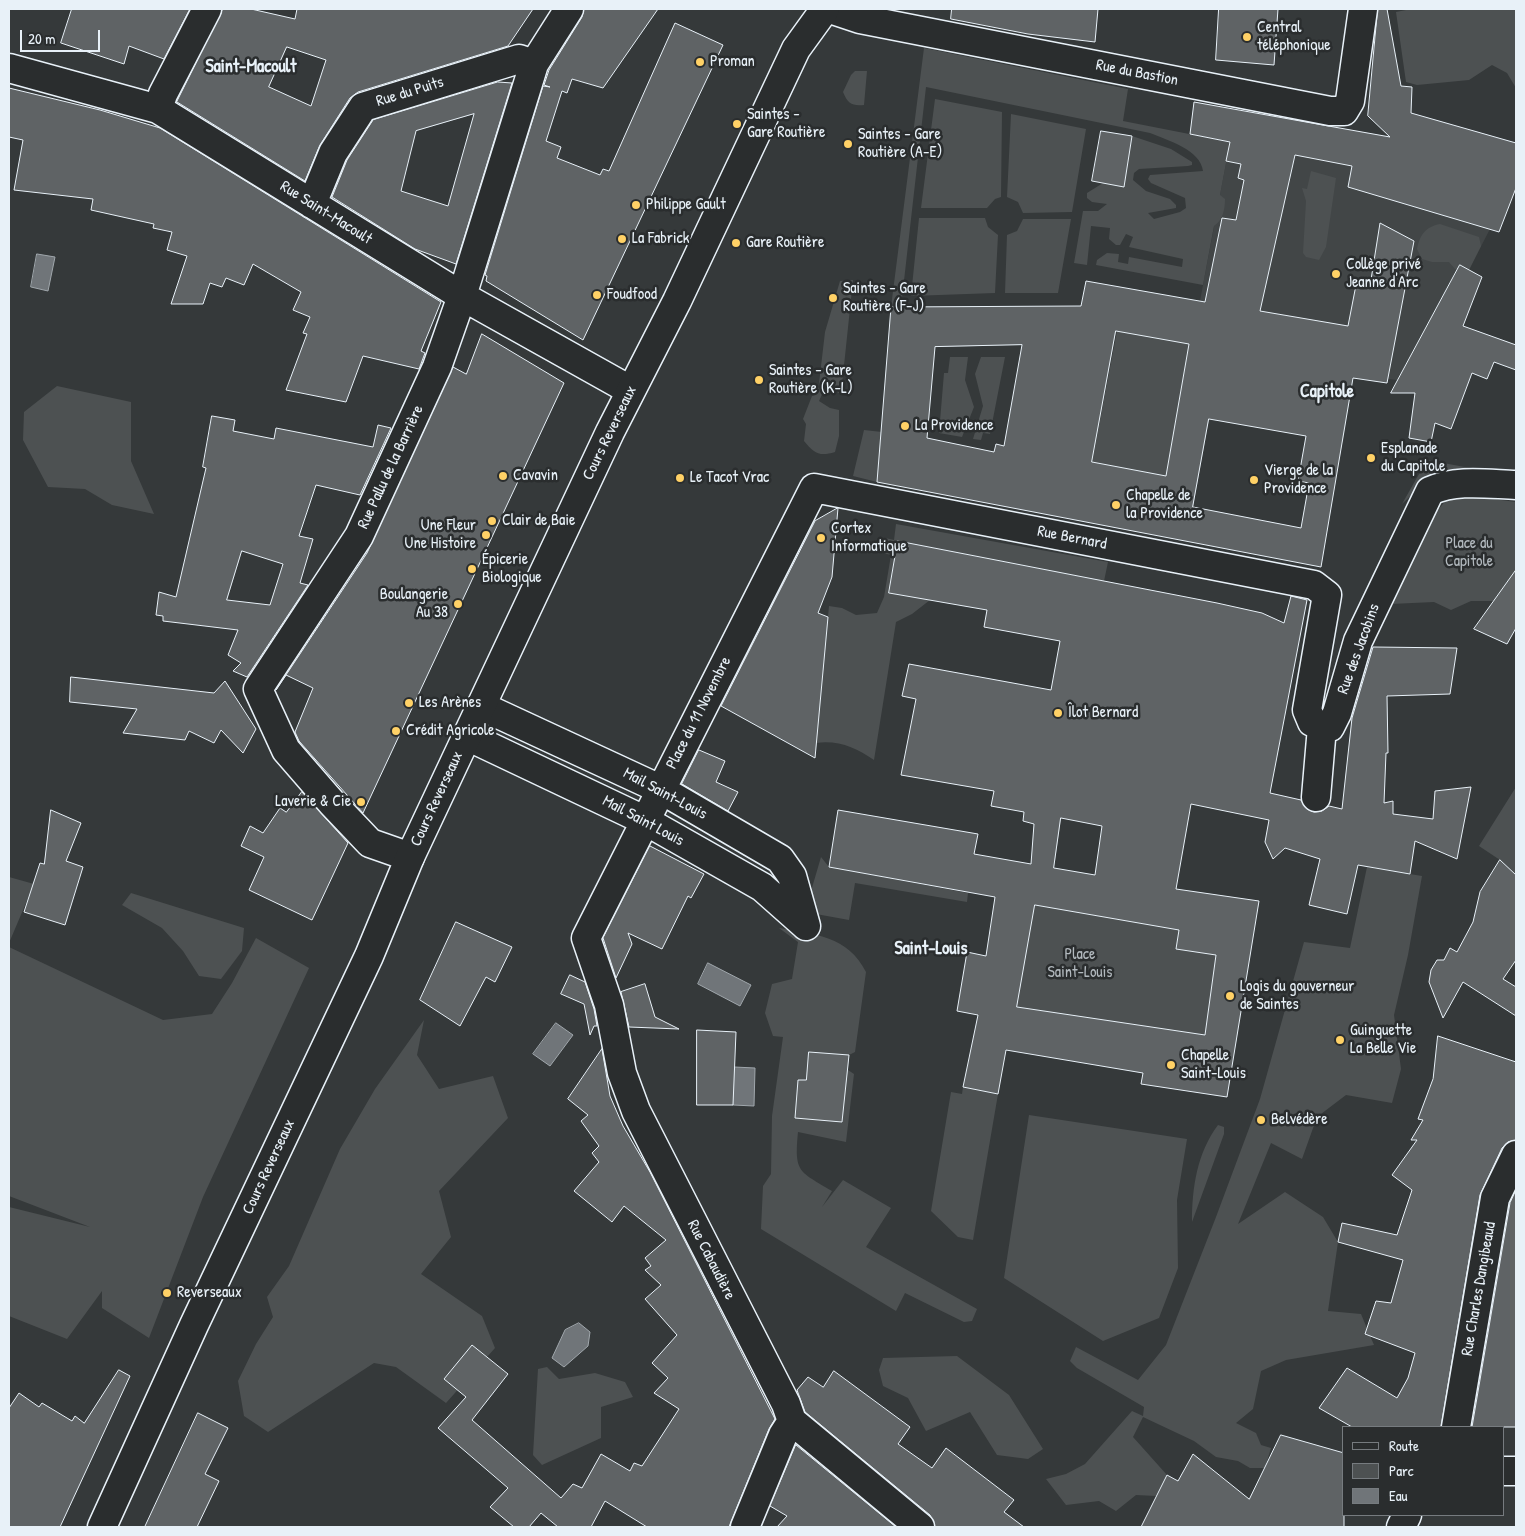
<!DOCTYPE html>
<meta charset="utf-8">
<style>
body{margin:0}
#map{position:relative;width:1525px;height:1536px;overflow:hidden;background:#35393a;font-family:"Patrick Hand",sans-serif}
canvas{display:block}
.frame{position:absolute;inset:0;border:10px solid #e8f1f8;pointer-events:none}
.legend{position:absolute;left:1342px;top:1426px;width:162px;height:90px;box-sizing:border-box;background:#2a2d2e;border:1px solid #767b7f;margin:0;padding:6px 9px;list-style:none;font-size:15px;color:#e8f1f8}
.legend li{display:flex;align-items:center;gap:10px;height:25px}
.legend b{width:25px;border:1px solid #767b7f}
.scale{position:absolute;left:20px;top:30px;width:80px;height:22px;box-sizing:border-box;border:2px solid #e8f1f8;border-top:0;padding-left:6px;font-size:15px;line-height:18px;white-space:nowrap;color:#e8f1f8;-webkit-text-stroke:4px #2a2d2e;paint-order:stroke}
</style>
<div id="map">
<canvas width="1525" height="1536"></canvas>
<div class="frame"></div>
<ul class="legend">
<li><b style="height:6px;background:#2a2d2e"></b>Route</li>
<li><b style="height:14px;background:#4d5152"></b>Parc</li>
<li><b style="height:14px;background:#707579"></b>Eau</li>
</ul>
<div class="scale">20 m</div>
</div>
<script>
const c = document.querySelector('canvas').getContext('2d');
c.lineJoin = 'round';
function fill(path, color) {
  c.fillStyle = color;
  c.fill(path, 'evenodd');
}
function stroke(path, color, width, dash) {
  c.strokeStyle = color;
  c.lineWidth = width;
  c.lineCap = dash ? 'butt' : 'round';
  c.setLineDash(dash || []);
  c.stroke(path);
}
function write(font, color, halo, rows, align = 'center') {
  c.font = font + ' "Patrick Hand",sans-serif';
  c.lineWidth = 5;
  c.setLineDash([]);
  c.textBaseline = 'middle';
  c.strokeStyle = halo;
  c.fillStyle = color;
  for (const [text, x, y, turn = 0] of rows) {
    c.save();
    c.translate(x, y);
    c.rotate((+turn || 0) * Math.PI / 180);
    c.textAlign = isNaN(turn) ? turn : align;
    if (halo) c.strokeText(text, 0, 0);
    c.fillText(text, 0, 0);
    c.restore();
  }
}
fill(new Path2D(`
 M1194,102L1339,128L1341,164L1352,166L1490,229L1411,382L1382,378L1381,382L1353,378L1343,442L1306,435L1210,303L1200,301L1230,142L1190,134Z`), '#424647');
fill(new Path2D(`
 M1411,9H1516V88L1507,73L1492,65L1469,80L1417,85L1406,82L1396,12Z
 M924,48L1128,89L1123,121L1230,142L1220,195L1225,199C1225,209 1223,220 1214,226L1203,285L1096,265L1097,260L1107,253L1119,254L1118,262L1128,264L1129,257L1182,267L1183,259L1129,247L1133,237L1126,234L1120,245H1116L1109,239L1110,228L1091,226L1087,265L1074,263L1083,211H1098L1107,204L1092,202L1087,198V193L1103,183L1124,186L1132,136L1171,149L1192,162V165L1188,166L1139,169L1134,173L1133,180L1146,191L1170,199L1176,205V208L1148,213L1154,219L1180,212L1186,208L1185,198L1151,183L1148,179L1150,175L1203,171C1201,150 1167,140 1150,133L926,87L901,307H891Z
 M855,71H867L864,105C852,106 848,104 843,92L851,75Z
 M935,99L1002,112L1001,197L995,199L987,208H921Z
 M1011,114L1086,129L1072,212L1023,213L1018,202L1007,197Z
 M1311,171L1336,178L1326,247L1319,260L1306,257L1303,253L1306,201L1302,188L1307,189Z
 M919,218H985L988,227L998,235L995,293L911,296Z
 M1023,219H1071L1058,293H1005L1007,235L1017,231Z
 M1440,224L1479,237L1481,246L1469,270L1455,269L1449,262H1432L1422,259L1417,249C1420,235 1425,227 1440,224Z
 M853,280L841,394L831,389L823,392L819,401L830,408L839,410V436L835,452C819,457 814,453 804,441L806,424L803,419L812,396L818,392L825,332L840,281Z
 M1117,331L1189,344L1166,476L1092,462Z
 M950,357H968L965,380L974,407L962,437L939,433L944,373H948Z
 M981,357H1005L990,434L983,433L981,440L973,439L983,406L975,374Z
 M57,386L131,402V461L154,514L112,505L85,489L48,487L23,440L24,412Z
 M864,430L882,432L877,482L853,476Z
 M1427,460L1481,470L1427,480L1402,504Z
 M1464,495L1516,502V594L1504,588L1495,601H1471L1451,610L1434,602L1391,604L1385,619H1377L1437,511L1448,498Z
 M896,524L1108,562L1104,581L899,541L889,593L930,600L912,614L896,622L874,760C856,748 839,740 816,743L829,606L842,608L856,615L877,613L884,597L891,555L883,553L885,538L894,540Z
 M1516,787V901L1512,905L1500,860L1479,846Z
 M821,857L829,867L968,893L967,902L855,883L849,920L816,914L809,898Z
 M1367,867L1422,876L1408,955L1394,1015L1401,1069L1392,1103L1346,1095L1317,1117L1302,1159L1271,1143L1238,1224L1285,1192L1323,1217L1338,1242L1328,1311L1361,1314L1374,1345L1286,1360L1261,1371L1253,1409L1236,1423L1256,1433L1261,1445L1271,1448L1265,1468H1250L1238,1461L1216,1457L1194,1441L1143,1417L1133,1437L1167,1475L1156,1496L1136,1495L1116,1511L1099,1501L1066,1505L1046,1479L1066,1474L1085,1464L1132,1411L1143,1416L1144,1407L1077,1368L1070,1361L1076,1347L1138,1380L1166,1345L1216,1217L1260,1099L1304,942L1350,948Z
 M9,877L34,884L9,943Z
 M131,893L244,928L242,951L221,979L199,976L183,951L162,928L122,905Z
 M1035,905L1179,930L1176,949L1216,955L1205,1035L1017,1007Z
 M779,928C814,934 848,936 866,972L855,1052L849,1055L848,1070L854,1074L846,1142L798,1132C794,1173 799,1171 832,1191L822,1207L843,1180L891,1208L866,1247L977,1309L972,1321L964,1322L905,1293L896,1311L761,1229L763,1186L771,1174L772,1116L783,1037L773,1036L765,1013L772,984L792,979L798,942Z
 M256,938L309,968L203,1197L149,1338L102,1308V1291L67,1339L9,1316V1207L90,1227L9,1196V947L163,1020L212,1014L232,983Z
 M424,1020L417,1055L439,1089L493,1076L508,1118L439,1191L451,1237L421,1274L482,1316L495,1348L446,1403L396,1367L374,1363L268,1432L244,1416L238,1381L256,1344L273,1317L267,1297L289,1266L340,1149L375,1089Z
 M963,1087L998,1094L973,1240L958,1237L931,1211L951,1092L962,1094Z
 M1029,1115L1187,1139L1177,1200L1178,1268L1159,1318L1103,1341L1004,1278Z
 M1218,1125L1224,1127V1134L1192,1222C1192,1188 1197,1153 1218,1125Z
 M957,1356L1009,1395L1043,1449L1028,1459L997,1455L970,1412L926,1431L908,1398L883,1386L879,1370L883,1358Z
 M547,1367L559,1379L595,1373L625,1382L633,1397L601,1407V1438L542,1465L533,1455L538,1369Z`), '#4d5152');
const water = new Path2D(`
 M37,254L55,257L48,291L31,287Z
 M708,963L751,985L740,1006L698,984Z
 M556,1023L573,1035L550,1066L533,1054Z
 M734,1067L755,1068L754,1106L733,1105Z
 M579,1323L590,1332L588,1346L564,1367L552,1358L565,1330Z`);
fill(water, '#707579');
stroke(water, '#a0a7ac', 1);
const building = new Path2D(`
 M72,9H190L164,59L129,46L124,64L61,43Z
 M223,9H251L295,19L297,9H533L508,46L358,92L350,98L320,145L305,181L177,102ZM287,47L326,60L311,106L269,87Z
 M584,9H658L603,88L572,79L567,93L562,91L546,141L561,147L557,158L600,175L603,169L609,171L675,23L723,45L583,340L486,281L487,276L485,275L543,86L550,87L544,85L549,70L582,17Z
 M952,9H1098L1095,42L1028,34L951,19Z
 M1219,9H1278L1274,65L1216,60Z
 M1378,9H1387L1401,86L1412,87L1411,113L1516,143V188L1499,232L1348,187L1352,166L1295,155L1260,311L1348,326L1356,285L1370,286L1380,223L1414,241L1387,383L1353,378L1321,567L877,482L891,307L1081,306L1086,281L1205,302L1222,218L1236,220L1244,180L1238,178L1241,164L1226,161L1230,142L1190,134L1194,102L1390,137L1368,116ZM1116,331L1189,344L1166,476L1092,462ZM1022,345L1004,446L996,444L994,452L927,438L935,347ZM1209,419L1306,436L1298,481L1309,483L1301,528L1193,507Z
 M498,82L512,83L456,264L415,249L332,197L347,160L373,120ZM474,114L448,206L401,191L416,131Z
 M9,88L100,110L160,128L441,302L421,351L425,353L419,369L363,356L346,402L286,390L307,334L303,333L310,317L293,310L301,292L253,264L244,285L226,278L222,287L210,283L203,304H171L187,256L167,250L172,232L153,228L154,224L91,210L93,199L14,190L23,140L9,137Z
 M1101,131L1132,136L1124,187L1092,181Z
 M1460,265L1482,277L1463,326L1516,345V370L1494,362L1487,379L1472,373L1451,429L1435,423L1431,442L1409,438L1415,393H1391Z
 M482,334L564,383L363,813L299,741L295,732L313,688L286,675L276,690L367,553L453,367L466,374Z
 M212,416L235,420L233,431L274,439L276,428L373,447L378,425L391,428L360,495L316,485L299,536L313,539L300,583L308,585L247,677L233,671L241,663L228,655L238,630L163,621V616L156,615L159,592L176,597L206,468L203,467ZM242,551L283,564L270,605L227,600Z
 M838,508L832,577L818,613L828,617L815,758L721,706L815,521Z
 M898,541L1217,603L1262,613L1284,623L1291,596L1307,600L1270,793L1301,800L1307,809L1314,812L1322,811L1329,806L1342,809L1352,718L1373,647L1457,648L1450,694L1387,696L1388,753H1386L1384,803L1393,801V814L1433,819L1435,791L1471,787L1457,859L1415,841L1410,874L1358,865L1347,914L1309,905L1320,859L1285,848L1273,859L1265,842L1269,820L1191,804L1176,889L1259,901L1227,1097L1141,1084L1143,1073L1006,1050L998,1094L963,1087L978,1015L957,1011L967,952L986,956L995,897L829,867L838,810L978,834L974,854L1031,864L1034,824L1023,821L1024,812L991,806L994,791L901,775L916,699L902,696L909,664L1051,690L1060,641L984,627L987,610L889,593ZM1061,818L1102,826L1095,875L1054,868ZM1035,905L1179,930L1176,949L1216,955L1205,1035L1017,1007Z
 M1516,570V628L1507,644L1474,629Z
 M71,677L214,693L225,681L256,729L243,753L221,730L214,743L189,731L185,740L123,733L137,709L70,702Z
 M699,750L725,761L716,782L738,792L728,811L682,784Z
 M302,792L348,843L312,920L249,890L264,857L241,846L250,826L263,833L280,808L286,812Z
 M51,810L81,823L66,861L83,867L65,925L24,912L40,863L44,864Z
 M650,846L704,874L691,898L688,896L662,949L628,933L632,944L616,978L603,938Z
 M1500,860L1516,875V960L1503,979L1516,987V1016L1463,982L1443,1018L1429,982L1431,970L1437,960H1444L1450,948L1457,952L1473,922L1480,892Z
 M456,922L512,947L495,982L486,977L460,1026L420,1000Z
 M570,975L585,982L594,1009L597,1026H594L590,1035L584,1004L561,994Z
 M645,984L655,1017L679,1029L629,1027L621,992Z
 M697,1030L736,1032L733,1105H697Z
 M1438,1036L1516,1062V1140L1508,1142L1502,1148L1480,1195L1441,1427H1352L1319,1408L1347,1368L1397,1398L1408,1378L1415,1353L1365,1334L1376,1301L1391,1303L1403,1260L1338,1242L1342,1223L1397,1235L1412,1190L1392,1175L1417,1140H1411L1423,1120L1418,1119L1433,1079Z
 M602,1049L610,1096L623,1126L650,1172L775,1419L769,1429L729,1527H647L605,1501L591,1527H558L541,1513L529,1527H514L490,1507L508,1488L438,1428L466,1397L444,1379L472,1345L508,1374L472,1420L561,1498L573,1484L582,1488L601,1454L630,1471L634,1463L642,1466L679,1409L654,1393L668,1378L652,1363L677,1335L645,1299L661,1285L645,1270L651,1266L645,1258L666,1240L624,1206L612,1222L574,1191L599,1162L592,1153L599,1146L581,1121L588,1115L568,1099Z
 M809,1052L849,1055L842,1122L795,1118L798,1080H806Z
 M1516,1190V1427H1472L1510,1203Z
 M119,1370L130,1376L60,1527H9V1408L19,1393L39,1407L42,1403L72,1421L75,1416L84,1423Z
 M834,1371L910,1427L898,1444L932,1468L946,1448L1014,1500L1004,1512L1024,1527H935L930,1515L805,1412L797,1390L808,1377L823,1387Z
 M198,1413L228,1428L205,1474L219,1481L197,1527H145Z
 M1281,1435L1344,1453V1527H1141L1167,1475L1178,1481L1193,1454L1249,1499Z
 M796,1445L896,1527H777L787,1516L770,1506Z`);
fill(building, '#5f6365');
stroke(building, '#e8f1f8', 1);
const minor = new Path2D(`
 M830,9L860,19L1330,111H1344L1350,101L1363,9
 M9,68L158,109L462,296L630,390
 M158,109L163,94L207,9
 M312,204L333,153L363,107L519,59L534,64
 M481,706L660,789L780,859L792,876L806,926
 M467,736L644,820L762,887L806,926
 M1316,797L1322,727
 M410,857L370,843L332,803L286,750L258,689L359,536L437,367L462,296L534,64L569,9
 M1456,1427L1495,1198L1516,1155
 M1504,1471H1516
 M745,1527L783,1435L792,1421
 M920,1527L792,1421L786,1404L636,1111L622,1073L609,1005L586,938L814,488L1314,585L1327,595L1307,710L1312,722L1322,727H1330L1337,713L1358,641L1430,491C1457,479 1487,484 1516,485
 M1401,1527L1407,1515`);
const major = new Path2D(`
 M102,1527L194,1325L369,956L410,857L610,432L677,301L796,49L825,9`);
stroke(minor, '#e8f1f8', 31);
stroke(major, '#e8f1f8', 31);
stroke(minor, '#2a2d2e', 28);
stroke(major, '#2a2d2e', 28);
for (const [x, y, r, color] of [
 [1247,37,5,"#ffd166"],
 [700,62,5,"#ffd166"],
 [737,124,5,"#ffd166"],
 [848,144,5,"#ffd166"],
 [636,205,5,"#ffd166"],
 [622,239,5,"#ffd166"],
 [736,243,5,"#ffd166"],
 [1336,274,5,"#ffd166"],
 [597,295,5,"#ffd166"],
 [833,298,5,"#ffd166"],
 [759,380,5,"#ffd166"],
 [905,426,5,"#ffd166"],
 [1371,458,5,"#ffd166"],
 [503,476,5,"#ffd166"],
 [680,478,5,"#ffd166"],
 [1254,480,5,"#ffd166"],
 [1116,505,5,"#ffd166"],
 [492,521,5,"#ffd166"],
 [486,535,5,"#ffd166"],
 [821,538,5,"#ffd166"],
 [472,569,5,"#ffd166"],
 [458,604,5,"#ffd166"],
 [409,703,5,"#ffd166"],
 [1058,713,5,"#ffd166"],
 [396,731,5,"#ffd166"],
 [361,802,5,"#ffd166"],
 [1230,996,5,"#ffd166"],
 [1340,1040,5,"#ffd166"],
 [1171,1065,5,"#ffd166"],
 [1261,1120,5,"#ffd166"],
 [167,1293,5,"#ffd166"]
]) {
  const dot = new Path2D();
  dot.arc(x, y, r, 0, 2 * Math.PI);
  c.fillStyle = color;
  c.fill(dot);
  stroke(dot, '#2a2d2e', 2);
}
write('16px', '#e8f1f8', '#2a2d2e', [
 ["Central",1257,28],
 ["téléphonique",1257,46],
 ["Proman",710,62],
 ["Saintes -",747,115],
 ["Gare Routière",747,133],
 ["Saintes - Gare",858,135],
 ["Routière (A-E)",858,153],
 ["Philippe Gault",646,205],
 ["La Fabrick",632,239],
 ["Gare Routière",746,243],
 ["Collège privé",1346,265],
 ["Jeanne d'Arc",1346,283],
 ["Saintes - Gare",843,289],
 ["Routière (F-J)",843,307],
 ["Foudfood",607,295],
 ["Saintes - Gare",769,371],
 ["Routière (K-L)",769,389],
 ["La Providence",915,426],
 ["Esplanade",1381,449],
 ["du Capitole",1381,467],
 ["Vierge de la",1264,471],
 ["Providence",1264,489],
 ["Cavavin",513,476],
 ["Le Tacot Vrac",690,478],
 ["Chapelle de",1126,496],
 ["la Providence",1126,514],
 ["Clair de Baie",502,521],
 ["Une Fleur",476,526,"right"],
 ["Une Histoire",476,544,"right"],
 ["Cortex",831,529],
 ["Informatique",831,547],
 ["Épicerie",482,560],
 ["Biologique",482,578],
 ["Boulangerie",448,595,"right"],
 ["Au 38",448,613,"right"],
 ["Les Arènes",419,703],
 ["Îlot Bernard",1068,713],
 ["Crédit Agricole",406,731],
 ["Laverie & Cie",351,802,"right"],
 ["Logis du gouverneur",1240,987],
 ["de Saintes",1240,1005],
 ["Guinguette",1350,1031],
 ["La Belle Vie",1350,1049],
 ["Chapelle",1181,1056],
 ["Saint-Louis",1181,1074],
 ["Belvédère",1271,1120],
 ["Reverseaux",177,1293]
], 'left');
write('16px', '#e8f1f8', '#2a2d2e', [
 ["Rue du Bastion",1137,73,11],
 ["Rue du Puits",410,92,-17],
 ["Rue Saint-Macoult",326,213,32],
 ["Cours Reverseaux",610,433,-64],
 ["Rue Pallu de la Barrière",391,467,-65],
 ["Rue Bernard",1072,538,11],
 ["Rue des Jacobins",1359,649,-70],
 ["Place du 11 Novembre",699,713,-63],
 ["Mail Saint-Louis",665,794,28],
 ["Cours Reverseaux",437,799,-65],
 ["Mail Saint Louis",643,821,28],
 ["Cours Reverseaux",269,1167,-65],
 ["Rue Cabaudière",711,1260,63],
 ["Rue Charles Dangibeaud",1479,1289,-80]
]);
write('16px', '#b2b9be', '#2a2d2e', [
 ["Place du",1469,544],
 ["Capitole",1469,562],
 ["Place",1080,955],
 ["Saint-Louis",1080,973]
]);
write('bold 18px', '#e8f1f8', '#2a2d2e', [
 ["Saint-Macoult",251,67],
 ["Capitole",1327,392],
 ["Saint-Louis",931,949]
]);
</script>
